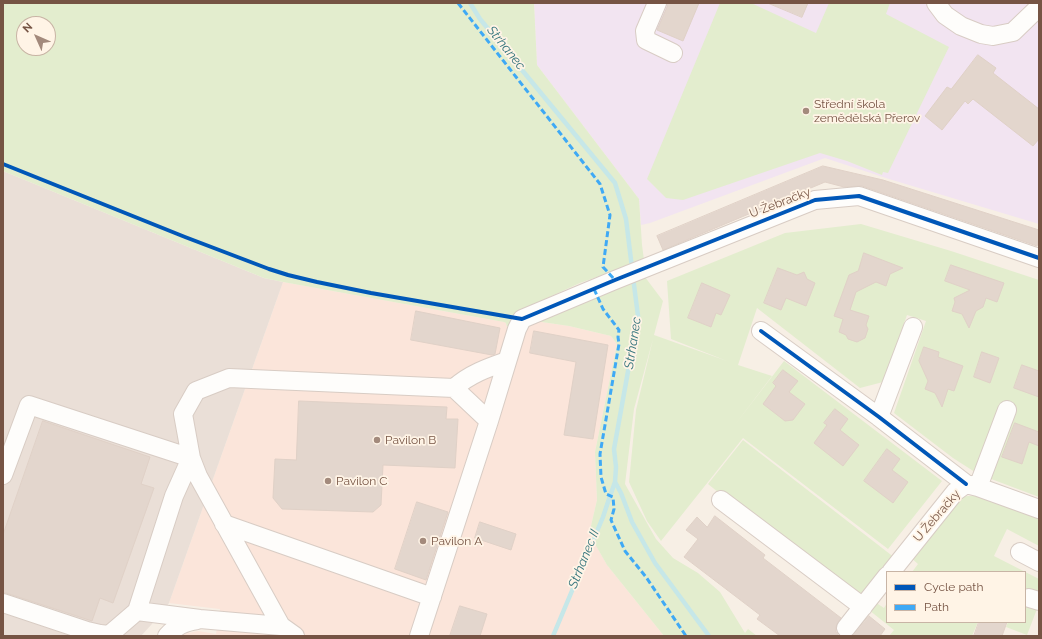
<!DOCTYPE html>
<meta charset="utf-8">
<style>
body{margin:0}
#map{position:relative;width:1042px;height:639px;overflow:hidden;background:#f7efe5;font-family:Raleway,sans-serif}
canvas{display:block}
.frame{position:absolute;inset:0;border:4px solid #765444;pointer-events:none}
.legend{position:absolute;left:886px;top:571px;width:140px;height:52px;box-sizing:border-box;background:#fff4e6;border:1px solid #c8b4a5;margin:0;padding:5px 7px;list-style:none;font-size:12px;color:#765444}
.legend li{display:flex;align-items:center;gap:8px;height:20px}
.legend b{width:20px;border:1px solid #c8b4a5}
.north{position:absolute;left:16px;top:16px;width:40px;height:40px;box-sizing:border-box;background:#fff4e6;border:1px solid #c8b4a5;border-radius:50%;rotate:315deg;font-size:11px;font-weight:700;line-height:16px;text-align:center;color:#765444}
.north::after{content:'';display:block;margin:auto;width:14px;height:18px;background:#a38a7c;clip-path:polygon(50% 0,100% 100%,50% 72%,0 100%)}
</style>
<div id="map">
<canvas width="1042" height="639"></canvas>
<div class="frame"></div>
<ul class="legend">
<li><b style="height:5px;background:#0057b8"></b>Cycle path</li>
<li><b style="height:5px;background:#3fa9f5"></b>Path</li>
</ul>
<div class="north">N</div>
</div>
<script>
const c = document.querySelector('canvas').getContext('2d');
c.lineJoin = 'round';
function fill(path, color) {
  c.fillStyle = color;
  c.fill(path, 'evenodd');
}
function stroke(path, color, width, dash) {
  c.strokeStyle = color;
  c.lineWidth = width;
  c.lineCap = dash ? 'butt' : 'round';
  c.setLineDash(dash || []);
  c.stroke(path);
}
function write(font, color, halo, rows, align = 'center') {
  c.font = font + ' Raleway,sans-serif';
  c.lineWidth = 3.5;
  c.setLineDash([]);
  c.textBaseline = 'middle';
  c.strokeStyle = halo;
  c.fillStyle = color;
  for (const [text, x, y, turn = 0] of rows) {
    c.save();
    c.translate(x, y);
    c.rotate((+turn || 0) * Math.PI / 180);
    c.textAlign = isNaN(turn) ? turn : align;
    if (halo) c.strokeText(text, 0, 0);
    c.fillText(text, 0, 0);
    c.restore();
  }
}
fill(new Path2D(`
 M283,282L504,322L506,323L507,327L525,330L529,323L535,321L569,326L611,336L617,344L595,452L597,500L590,530L595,544L607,565L664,636H174L198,631L216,634L220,609L169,603Z`), '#fbe5da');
fill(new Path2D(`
 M3,171L264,278L283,282L169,603L161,614L141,636H3Z`), '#eadfd7');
fill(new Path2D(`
 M534,3H1039V224L889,179L825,158L650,223L641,225L639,199L537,65Z`), '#f2e4f1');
fill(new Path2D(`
 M3,3H534L537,65L639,199L642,245L644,260L580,283L523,309L507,327L506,323L504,322L283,282L264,278L3,171ZM24,24H48V48H24Z
 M720,3H751L816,33L829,3H890L886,14L949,47L888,173L883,172L882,175L847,161L820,153L683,200L666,198L647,179Z
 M861,224L951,251L1039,280V497L978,474L953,458L894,413L926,321L907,315L883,382L860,388L757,308L738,365L772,376L734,426L784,361L942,481L888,549L743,438L661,541L647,521L629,482L636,410L653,339L634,409L625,484L656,539L673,558L698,573L720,592L745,633L748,629L757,636H664L607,565L595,544L590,530L597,500L595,452L617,344L611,336L569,326L535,321L645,277L663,301L654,335L727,361L671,339L667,281L785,233Z
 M743,440L895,558L862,594L850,591L723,496L708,484Z
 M968,496H977L1039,516V546L1007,529L994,556L1039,579V594L1025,588V572H912L918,564L910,557L960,497Z
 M875,602L884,608L887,603V622H978L972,636H889L894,630L869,610Z
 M1025,605L1037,609L1027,635L1006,627L1008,622H1025Z`), '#e3edce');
stroke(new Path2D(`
 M470,3L480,19L615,183L626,219L632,268
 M633,277L638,316L614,449L616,467L615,482L621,493L632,522L655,563L709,636
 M553,636L603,517L609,499L615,482`), '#c6e7e8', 4.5);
const building = new Path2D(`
 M667,3H699L683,41L657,30L667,7Z
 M768,3H808L802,17Z
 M978,55L996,68L993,73L1039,109V139L1033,146L973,99L968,104L965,101L942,130L925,116L947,87L951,89Z
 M823,166L883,180L1039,230V239L1037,246L862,186L844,187L825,182L663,250L657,236Z
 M864,253L903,268L890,274L886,286L876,282L856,292L850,310L869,316L866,325L868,329L865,338L857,342L848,339L846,335L839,332L843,319L834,316L849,275L858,271Z
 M951,265L1004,283L997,302L986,298L983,307L976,311L969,328L962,314L952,311L955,302L954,298L970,290L945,281Z
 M778,268L797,275L804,272L807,279L815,283L806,306L786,298L781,310L764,303Z
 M702,283L730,295L721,315L716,313L711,327L688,318Z
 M416,311L500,328L495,354L492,355L411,340Z
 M534,331L608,345L593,439L564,435L576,362L530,353Z
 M924,347L939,352L938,357L963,366L954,391L948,389L942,407L935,393L925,389L928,381L919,361Z
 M982,352L999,358L990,383L974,377Z
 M1022,365L1039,371V397L1014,388Z
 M783,370L798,381L789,392L805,404L793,420L785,421L763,404L776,386L773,383Z
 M299,401L447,407L446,419H458L455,468L383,465L381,505L373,512L282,509L273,498L275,459L296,460Z
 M835,409L848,419L840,430L859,445L843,466L814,443L827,425L824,423Z
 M43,421L150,457L141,484L154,488L113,603L100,598L92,621L6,593H3V535Z
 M1015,423L1039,432V446L1029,442L1022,464L1002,457Z
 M887,449L900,459L892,470L908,482L893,503L864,481Z
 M417,502L448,512L426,580L395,569Z
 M715,516L765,555L763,558L841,618L838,622L836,627V632L839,636H780L757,619L760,615L684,557L698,539L686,530L697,517L707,527Z
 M480,522L516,534L511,550L475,538Z
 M460,606L487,614L480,636H450Z
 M869,616L885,629L880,636H852Z
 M979,622H1007L1002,636H974Z`);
fill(building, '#e3d6cd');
stroke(building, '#e0d1c7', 1);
const minor = new Path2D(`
 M657,3L645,31L646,40L673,53
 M936,3L945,15L961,26L981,34L993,36L1013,32L1039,7
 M761,331L879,417L966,484
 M454,388L489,421
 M879,417L913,327
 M3,475L29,405L191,458L174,496L137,611L109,635L100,634L87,631L3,603
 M978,487L1007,410
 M721,500L863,607
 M224,524L432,597
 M1020,552L1039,562
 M891,572L955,492L966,484L978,487L1039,509
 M1029,598L1039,601
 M137,611L200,619L281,626
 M846,628L887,576
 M167,636C176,626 184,622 197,620
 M295,636L281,626L198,476L191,458L183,414L196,391L229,378L454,388C470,374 487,368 507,361
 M419,636L489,421L517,329L522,319L615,280L815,200L859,196L1039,258`);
stroke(minor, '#d8ccc4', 20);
stroke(minor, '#fefdfb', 18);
stroke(new Path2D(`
 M458,3L600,184L610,215L603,267L615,280
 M594,289L603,309L619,330L618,337L619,344L600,454L601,477L606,494L613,497L614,509L611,520L625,551L646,577L686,636`), '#3fa9f5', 3, [6, 3]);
stroke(new Path2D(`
 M3,164L185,237L269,269L288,275L317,282L371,293L522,319L615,280L815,200L859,196L1039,258
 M761,331L879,417L966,484`), '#0057b8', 4);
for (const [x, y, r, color] of [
 [806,111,4,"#a38a7c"],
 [377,440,4,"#a38a7c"],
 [328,481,4,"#a38a7c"],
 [423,541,4,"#a38a7c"]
]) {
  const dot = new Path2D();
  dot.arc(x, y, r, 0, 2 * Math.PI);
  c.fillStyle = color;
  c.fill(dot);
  stroke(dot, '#fff4e6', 1.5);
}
write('12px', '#765444', '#fff4e6', [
 ["Střední škola",814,104],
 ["zemědělská Přerov",814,118],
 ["Pavilon B",385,440],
 ["Pavilon C",336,481],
 ["Pavilon A",431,541]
], 'left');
write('12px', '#765444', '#fff4e6', [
 ["U Žebračky",780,203,-21],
 ["U Žebračky",937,516,-49]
]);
write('italic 13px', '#37767e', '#fff4e6', [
 ["Strhanec",506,48,51],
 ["Strhanec",633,343,-81],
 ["Strhanec II",584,559,-68]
]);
</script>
